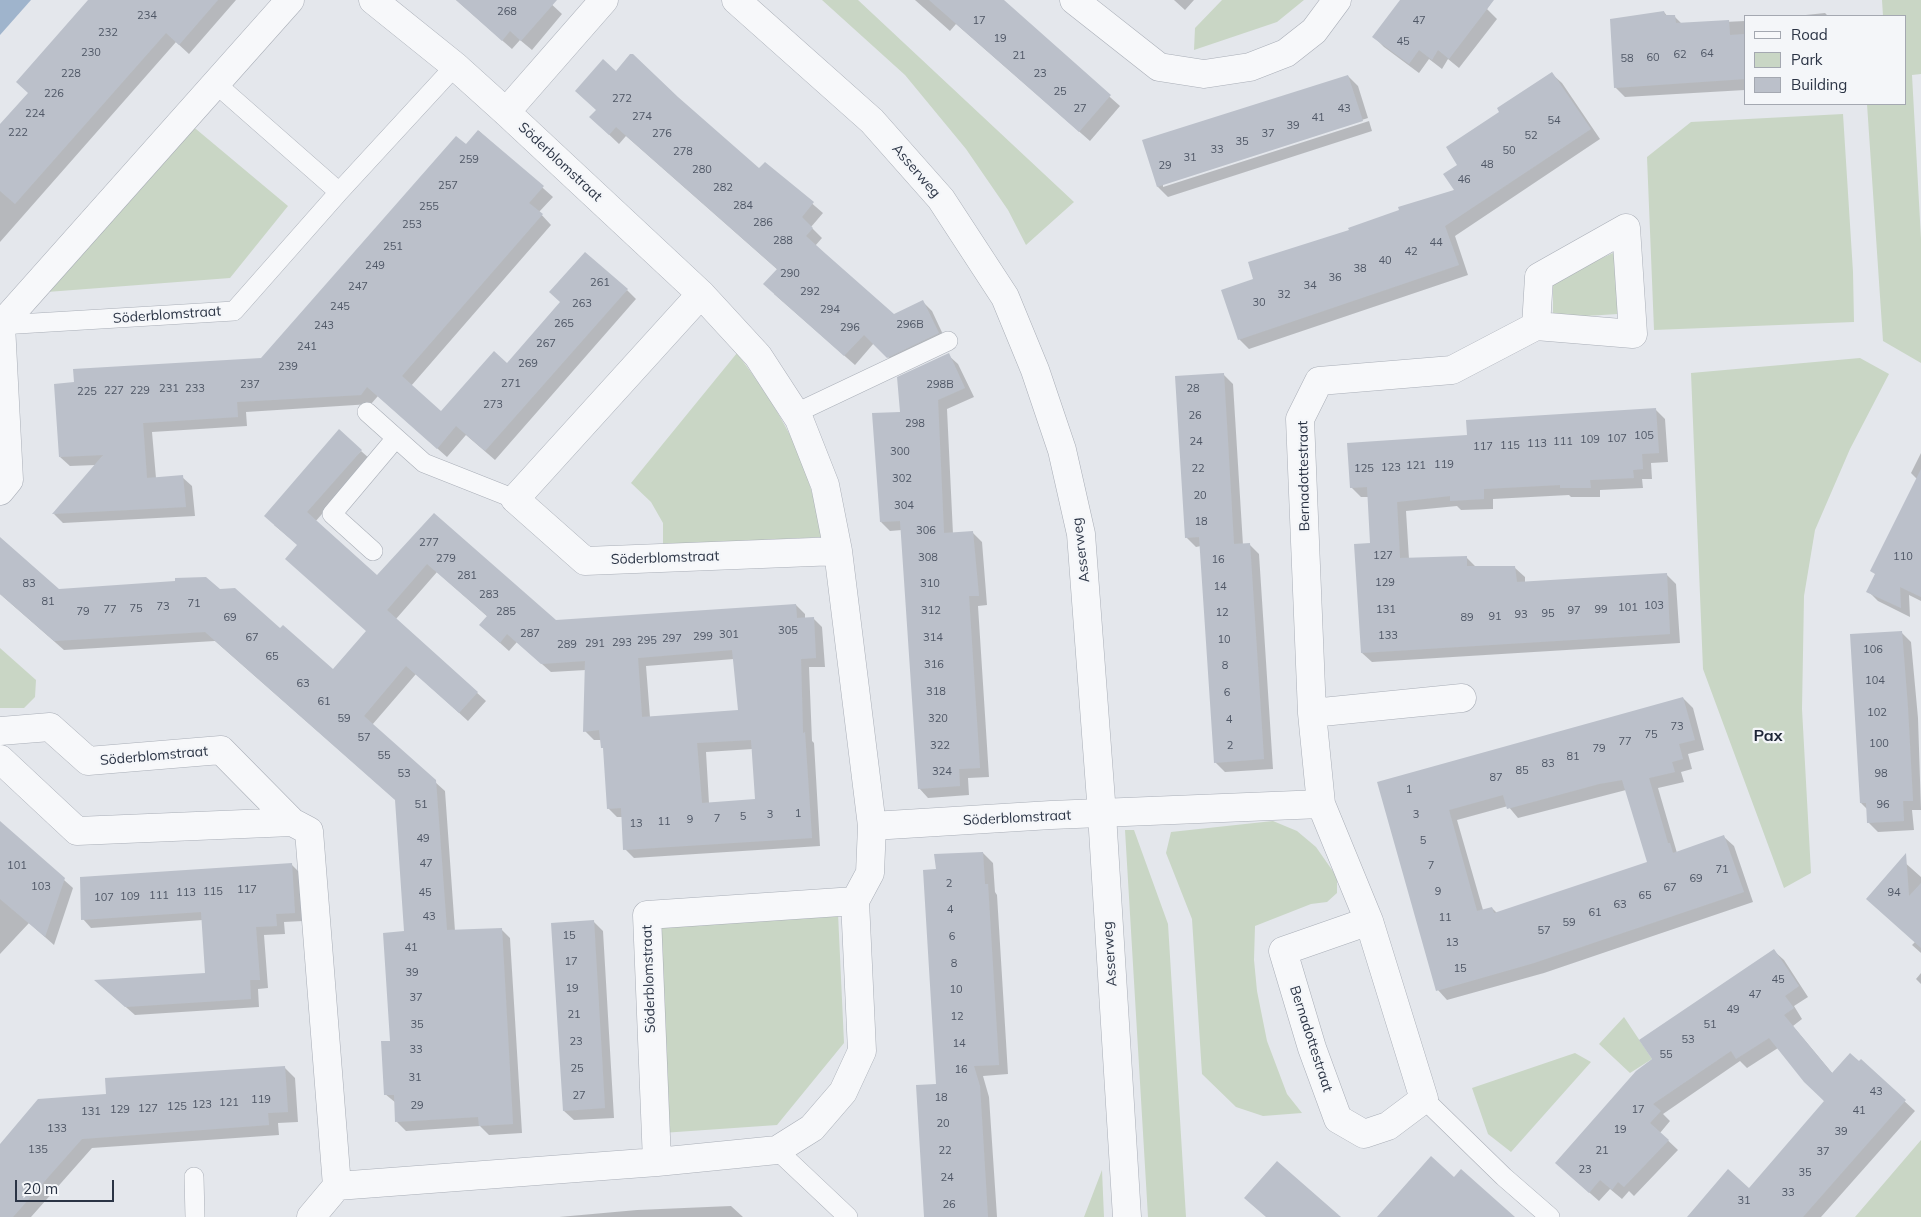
<!DOCTYPE html>
<meta charset="utf-8">
<style>
body{margin:0}
#map{position:relative;width:1921px;height:1217px;overflow:hidden;background:#e4e7ec;font-family:Mulish,sans-serif}
canvas{display:block}
.legend{position:absolute;left:1744px;top:15px;width:162px;height:90px;box-sizing:border-box;background:#f4f6f9;border:1px solid #a4a8b1;margin:0;padding:6px 9px;list-style:none;font-size:15px;color:#2b3445}
.legend li{display:flex;align-items:center;gap:10px;height:25px}
.legend b{width:25px;border:1px solid #a4a8b1}
.scale{position:absolute;left:15px;top:1180px;width:99px;height:22px;box-sizing:border-box;border:2px solid #2b3445;border-top:0;padding-left:6px;font-size:15px;line-height:18px;white-space:nowrap;color:#2b3445;-webkit-text-stroke:4px #f4f6f9;paint-order:stroke}
</style>
<div id="map">
<canvas width="1921" height="1217"></canvas>
<ul class="legend">
<li><b style="height:6px;background:#f7f8fa"></b>Road</li>
<li><b style="height:14px;background:#c9d6c5"></b>Park</li>
<li><b style="height:14px;background:#bbc0ca"></b>Building</li>
</ul>
<div class="scale">20 m</div>
</div>
<script>
const c = document.querySelector('canvas').getContext('2d');
c.lineJoin = 'round';
function fill(path, color) {
  c.fillStyle = color;
  c.fill(path, 'evenodd');
}
function stroke(path, color, width, dash) {
  c.strokeStyle = color;
  c.lineWidth = width;
  c.lineCap = dash ? 'butt' : 'round';
  c.setLineDash(dash || []);
  c.stroke(path);
}
function write(font, color, halo, rows, align = 'center') {
  c.font = font + ' Mulish,sans-serif';
  c.lineWidth = 4.5;
  c.setLineDash([]);
  c.textBaseline = 'middle';
  c.strokeStyle = halo;
  c.fillStyle = color;
  for (const [text, x, y, turn = 0] of rows) {
    c.save();
    c.translate(x, y);
    c.rotate((+turn || 0) * Math.PI / 180);
    c.textAlign = isNaN(turn) ? turn : align;
    if (halo) c.strokeText(text, 0, 0);
    c.fillText(text, 0, 0);
    c.restore();
  }
}
fill(new Path2D(`
 M822,0H858L1074,202L1026,245L1008,210L966,149L905,75Z
 M1222,0H1304L1277,22L1194,50L1195,28Z
 M1882,0H1921V74L1912,75L1921,239V363L1883,341L1867,104H1905V16H1883Z
 M1843,114L1853,272L1854,322L1654,330L1647,157L1691,122Z
 M190,124L288,206L230,278L47,292Z
 M1615,252L1618,314L1553,318V281Z
 M737,353C757,380 776,407 791,437C807,468 815,503 823,537L663,545V523L651,502L631,483Z
 M1860,358L1889,374L1850,449L1815,530L1804,596L1802,709L1811,873L1784,888L1703,669L1691,373Z
 M0,648L36,680L35,697L24,708H0Z
 M1273,821L1297,831L1316,847L1337,877V893L1327,902L1311,904L1255,926L1254,960L1257,991L1267,1041L1287,1094L1302,1113L1263,1116L1236,1107L1202,1074L1192,919L1166,853L1171,832Z
 M1125,830H1134L1168,924L1186,1217H1148Z
 M838,913L844,1043L777,1125L662,1133L654,917Z
 M1624,1017L1652,1059L1630,1073L1599,1044Z
 M1575,1053L1591,1062L1511,1152L1488,1134L1472,1088Z
 M1921,1140V1217H1855Z
 M1102,1170L1104,1217H1084Z`), '#c9d6c5');
fill(new Path2D(`
 M0,0H31L0,35Z`), '#9fb4cc');
fill(new Path2D(`
 M120,0H236L189,54L176,42L0,242V126Z
 M456,0H547L562,14L532,50L520,40L512,49Z
 M915,0H1001L1120,106L1090,141L956,24L950,31Z
 M1174,0H1194L1185,10Z
 M1402,0H1493L1487,9L1497,19L1459,68L1448,59L1442,69L1429,59L1419,73L1384,47L1374,37Z
 M1664,12L1668,17H1675L1682,24L1745,21V90L1625,97L1615,87Z
 M1825,13L1828,16H1796Z
 M616,73L677,98L759,170L765,163L823,213L811,227L822,238L815,246L894,316L922,301L932,311L947,343L897,366L874,343L855,365L774,294L778,270L626,136L619,144L600,126L597,110L576,91Z
 M1552,74L1562,83L1600,139L1455,236L1468,275L1249,349L1239,339L1255,280L1350,230L1455,190L1458,165L1501,112Z
 M1348,76L1358,86L1368,118L1163,184V187L1369,121L1372,131L1168,197L1158,187L1144,141Z
 M479,131L553,197L539,212L551,225L411,386L441,413L507,364L627,290L636,299L495,460L466,435L447,457L378,396L371,404L246,412L247,426L152,432L156,478L182,477L192,486L195,516L63,523L54,514L96,465L70,466L60,457L262,359Z
 M948,355L958,364L974,397L947,409L953,534L972,532L982,542L987,605L978,606L989,777L968,778L969,795L928,798L919,788L902,530L890,531L881,522L901,413Z
 M1223,374L1233,384L1243,545L1249,544L1259,554L1273,769L1225,772L1215,762L1201,546L1196,547L1186,537Z
 M1655,409L1665,419L1668,462L1651,463L1652,479H1642L1643,488L1600,490V497H1571L1569,495L1493,499V509L1461,510L1457,506L1406,511L1409,559L1466,557L1476,567L1515,568L1525,577V583L1666,574L1676,584L1680,643L1372,662L1362,653L1372,544L1368,497H1361L1351,487L1469,436Z
 M361,451L370,459L315,522L377,577L434,515L555,621L796,605L805,614V619L813,618L822,627L825,667H809L812,741L814,743L820,846L634,858L625,849L622,817H617L608,808L604,749L602,740H594L585,731L586,670L551,672L517,642L509,651L490,634L488,617L437,572L396,619L486,701L468,721L416,674L372,725L445,791L455,931L501,929L510,938L522,1133L489,1135L480,1126L406,1131L397,1122L396,1103L385,1094L405,933L397,801L215,641L64,650L0,594V557L58,590H219L280,630L333,670L367,632L298,545L274,525ZM734,659L739,711L650,717L646,666ZM753,749L756,801L709,803L706,752Z
 M1921,453V601L1909,595L1910,617L1878,601L1868,591L1917,479L1911,473Z
 M1901,632L1911,642L1918,718L1921,810H1912L1914,830L1878,832L1868,822L1867,809L1861,803Z
 M1683,698L1693,708L1704,750L1688,754L1692,769L1681,772L1684,782L1658,788L1677,853L1724,837L1734,846L1753,902L1544,973L1447,1000L1438,990L1379,783ZM1626,790L1648,863L1497,913L1492,908L1483,910L1457,820L1508,806L1518,818Z
 M0,823L73,888L54,945L29,923L0,954Z
 M983,853L993,863L995,892L997,895L1008,1074L983,1076L989,1097L997,1217H926L938,1085L937,870Z
 M1902,860L1921,877V953L1912,945L1915,942Z
 M291,864L300,873L303,921L284,922L285,934L264,935L268,988L258,989L259,1007L135,1015L104,988L206,974L203,920L91,928L83,919Z
 M593,921L603,931L614,1118L574,1120L564,1111Z
 M1774,951L1784,960L1808,997L1794,1006L1802,1019L1793,1026L1833,1074L1861,1061L1915,1111L1821,1217H1688L1749,1190L1825,1102L1778,1048L1747,1068L1740,1061L1663,1114L1670,1121L1660,1133L1678,1150L1634,1196L1629,1191L1622,1199L1610,1189L1599,1201L1566,1172L1654,1060Z
 M1921,973V984L1916,979Z
 M285,1068L295,1078L298,1122L278,1123L279,1135L92,1148L31,1217H0V1145L107,1095Z
 M731,1206L743,1217H559L637,1210Z`), '#0003');
fill(new Path2D(`
 M88,0H218L179,45L166,33L15,204L0,191V124L28,93L16,82Z
 M456,0H557L521,41L510,31L502,41Z
 M929,0H1004L1111,95L1079,132Z
 M1400,0H1494L1449,59L1438,50L1432,60L1419,50L1409,64L1372,37Z
 M1664,11L1665,15H1675L1676,23L1729,20L1730,35L1745,34V79L1614,88L1610,19Z
 M630,54H633L678,97L759,168L765,162L814,202L802,217L813,228L806,236L826,254L894,314L923,300L939,333L887,358L864,335L844,356L763,284L777,269L616,127L609,135L589,117L596,110L575,91L603,59L616,71Z
 M1552,72L1591,129L1445,226L1459,265L1238,340L1221,290L1253,279L1248,262L1349,230L1348,228L1399,210L1398,207L1454,190L1443,174L1457,165L1446,147L1499,112L1497,108Z
 M1348,75L1363,121L1157,187L1142,140Z
 M478,130L544,186L529,203L543,214L402,376L441,411L494,351L507,363L560,302L549,292L585,252L628,289L485,451L456,426L437,449L367,387L361,395L237,402L238,417L143,423L147,478L183,475L186,507L52,514L103,455L59,457L54,384L74,382L73,369L261,358L456,136L466,144Z
 M949,353L965,388L938,400L944,533L973,531L979,596H969L980,768L959,769L960,786L918,789L900,521L880,522L872,413L900,412L897,377Z
 M1224,373L1234,544L1250,543L1264,759L1214,763L1199,537L1185,538L1175,376Z
 M1656,408L1659,453L1642,454L1643,469L1633,470L1634,478L1590,480L1591,488H1560V485L1484,489V499L1450,501V496L1397,502L1400,558L1467,556V566H1515L1517,582L1667,573L1670,634L1361,653L1354,544L1370,543L1367,487L1350,488L1347,443L1467,435L1466,420Z
 M339,429L362,450L307,512L377,575L434,513L556,620L796,604L797,618L814,617L816,658L801,659L803,733L805,732L812,838L623,850L621,808L607,809L603,748H601L599,730L583,732L585,661L541,664L507,634L500,643L479,625L487,616L427,564L387,610L478,692L459,713L406,666L364,716L436,780L447,930L502,928L513,1124L479,1126L478,1117L395,1122L394,1095H384L381,1041H390L383,933L404,931L395,800L205,632L54,641L0,594V537L59,589L175,581V578L206,577L220,589L235,588L280,628L283,625L333,669L366,631L285,559L297,545L264,516ZM732,650L738,710L642,717L638,658ZM751,740L755,799L702,803L697,743Z
 M1921,469V597L1900,587L1901,608L1866,592L1875,574L1870,571Z
 M1902,631L1908,708L1913,801H1903L1904,821L1867,823L1866,803H1860L1850,634Z
 M1683,697L1695,740L1679,744L1683,759L1672,762L1675,772L1649,778L1668,843H1670L1673,853L1724,835L1744,892L1534,963L1436,991L1377,782ZM1622,780L1647,862L1494,913L1492,907L1477,911L1449,810L1503,795L1507,809L1599,784Z
 M0,821L65,878L45,937L0,899Z
 M983,852L985,884H988L999,1065L974,1066L980,1086L988,1217H924L916,1085L936,1084L923,870L936,869L934,854Z
 M1906,853L1909,896L1921,883V948L1866,899Z
 M292,863L295,913L276,914L277,926L256,927L260,980H250L251,999L125,1007L94,980L205,973L201,912L81,920L80,877Z
 M594,920L605,1108L563,1111L551,923Z
 M1774,949L1799,986L1785,996L1794,1008L1784,1015L1832,1073L1850,1053L1859,1061L1861,1059L1906,1100L1803,1217H1687L1728,1169L1749,1188L1824,1101L1804,1082L1769,1038L1736,1059L1731,1051L1653,1104L1661,1111L1650,1123L1669,1140L1624,1187L1618,1182L1612,1190L1600,1180L1589,1193L1555,1163L1636,1071L1652,1059L1639,1040Z
 M285,1066L288,1112L268,1113L269,1125L82,1139L13,1217H0V1144L38,1099L106,1094L105,1078Z
 M1431,1156L1454,1177L1461,1169L1515,1217H1377Z
 M1277,1161L1341,1217H1266L1244,1198Z`), '#bbc0ca');
const service = new Path2D(`
 M215,83L339,192
 M1,325L234,311L339,192L455,66
 M367,412L424,463L515,499
 M796,413L948,341
 M373,551L332,514L396,438
 M1424,1099L1504,1177L1550,1217
 M777,1150L848,1217
 M194,1177L195,1217`);
const minor = new Path2D(`
 M1074,0L1159,67L1204,74L1250,67L1286,53L1314,31L1337,0
 M506,112L604,0
 M701,294L515,499L585,561L838,551
 M0,491L9,480L1,325L290,0
 M1312,713L1462,698
 M0,731L50,727L88,761L221,750L292,822L309,831L337,1186L311,1217
 M0,759L77,831L292,822
 M872,826L1051,815L1321,804
 M1369,921L1283,951L1312,1048L1338,1119L1364,1134L1388,1126L1424,1099L1369,921L1321,804L1312,713L1300,419L1319,381L1452,370L1536,326L1633,334L1626,228L1539,277L1536,326
 M657,1162L647,915L855,901
 M337,1186L657,1162L777,1150L812,1128L843,1092L862,1051L855,901L870,873L872,826L838,551L825,485L799,419L758,356L701,294L506,112L455,66L373,0`);
const tertiary = new Path2D(`
 M736,0L872,121L941,199L1005,297L1035,370L1062,450L1081,534L1102,814L1127,1217`);
stroke(service, '#a9aeb7', 20);
stroke(minor, '#a9aeb7', 29);
stroke(tertiary, '#a9aeb7', 29);
stroke(service, '#f7f8fa', 19);
stroke(minor, '#f7f8fa', 28);
stroke(tertiary, '#f7f8fa', 28);
write('11px', '#4f5766', null, [
 ["268",507,12],
 ["234",147,16],
 ["17",979,21],
 ["47",1419,21],
 ["232",108,33],
 ["19",1000,39],
 ["45",1403,42],
 ["230",91,53],
 ["64",1707,54],
 ["62",1680,55],
 ["21",1019,56],
 ["60",1653,58],
 ["58",1627,59],
 ["228",71,74],
 ["23",1040,74],
 ["25",1060,92],
 ["226",54,94],
 ["272",622,99],
 ["27",1080,109],
 ["43",1344,109],
 ["224",35,114],
 ["274",642,117],
 ["41",1318,118],
 ["54",1554,121],
 ["39",1293,126],
 ["222",18,133],
 ["276",662,134],
 ["37",1268,134],
 ["52",1531,136],
 ["35",1242,142],
 ["33",1217,150],
 ["50",1509,151],
 ["278",683,152],
 ["31",1190,158],
 ["259",469,160],
 ["48",1487,165],
 ["29",1165,166],
 ["280",702,170],
 ["46",1464,180],
 ["257",448,186],
 ["282",723,188],
 ["284",743,206],
 ["255",429,207],
 ["286",763,223],
 ["253",412,225],
 ["288",783,241],
 ["44",1436,243],
 ["251",393,247],
 ["42",1411,252],
 ["40",1385,261],
 ["249",375,266],
 ["38",1360,269],
 ["290",790,274],
 ["36",1335,278],
 ["261",600,283],
 ["34",1310,286],
 ["247",358,287],
 ["292",810,292],
 ["32",1284,295],
 ["30",1259,303],
 ["263",582,304],
 ["245",340,307],
 ["294",830,310],
 ["265",564,324],
 ["296B",910,325],
 ["243",324,326],
 ["296",850,328],
 ["267",546,344],
 ["241",307,347],
 ["269",528,364],
 ["239",288,367],
 ["271",511,384],
 ["237",250,385],
 ["298B",940,385],
 ["231",169,389],
 ["233",195,389],
 ["28",1193,389],
 ["227",114,391],
 ["229",140,391],
 ["225",87,392],
 ["273",493,405],
 ["26",1195,416],
 ["298",915,424],
 ["105",1644,436],
 ["107",1617,439],
 ["109",1590,440],
 ["24",1196,442],
 ["111",1563,442],
 ["113",1537,444],
 ["115",1510,446],
 ["117",1483,447],
 ["300",900,452],
 ["119",1444,465],
 ["121",1416,466],
 ["123",1391,468],
 ["22",1198,469],
 ["125",1364,469],
 ["302",902,479],
 ["20",1200,496],
 ["304",904,506],
 ["18",1201,522],
 ["306",926,531],
 ["277",429,543],
 ["127",1383,556],
 ["110",1903,557],
 ["308",928,558],
 ["279",446,559],
 ["16",1218,560],
 ["281",467,576],
 ["129",1385,583],
 ["83",29,584],
 ["310",930,584],
 ["14",1220,587],
 ["283",489,595],
 ["81",48,602],
 ["71",194,604],
 ["103",1654,606],
 ["73",163,607],
 ["101",1628,608],
 ["75",136,609],
 ["77",110,610],
 ["131",1386,610],
 ["99",1601,610],
 ["312",931,611],
 ["97",1574,611],
 ["79",83,612],
 ["285",506,612],
 ["12",1222,613],
 ["95",1548,614],
 ["93",1521,615],
 ["91",1495,617],
 ["69",230,618],
 ["89",1467,618],
 ["305",788,631],
 ["287",530,634],
 ["301",729,635],
 ["133",1388,636],
 ["299",703,637],
 ["67",252,638],
 ["314",933,638],
 ["297",672,639],
 ["10",1224,640],
 ["295",647,641],
 ["293",622,643],
 ["291",595,644],
 ["289",567,645],
 ["106",1873,650],
 ["65",272,657],
 ["316",934,665],
 ["8",1225,666],
 ["104",1875,681],
 ["63",303,684],
 ["318",936,692],
 ["6",1227,693],
 ["61",324,702],
 ["102",1877,713],
 ["59",344,719],
 ["320",938,719],
 ["4",1229,720],
 ["73",1677,727],
 ["75",1651,735],
 ["57",364,738],
 ["77",1625,742],
 ["100",1879,744],
 ["322",940,746],
 ["2",1230,746],
 ["79",1599,749],
 ["55",384,756],
 ["81",1573,757],
 ["83",1548,764],
 ["85",1522,771],
 ["324",942,772],
 ["53",404,774],
 ["98",1881,774],
 ["87",1496,778],
 ["1",1409,790],
 ["51",421,805],
 ["96",1883,805],
 ["1",798,814],
 ["3",770,815],
 ["3",1416,815],
 ["5",743,817],
 ["7",717,819],
 ["9",690,820],
 ["11",664,822],
 ["13",636,824],
 ["49",423,839],
 ["5",1423,841],
 ["47",426,864],
 ["101",17,866],
 ["7",1431,866],
 ["71",1722,870],
 ["69",1696,879],
 ["2",949,884],
 ["103",41,887],
 ["67",1670,888],
 ["117",247,890],
 ["115",213,892],
 ["9",1438,892],
 ["113",186,893],
 ["45",425,893],
 ["94",1894,893],
 ["111",159,896],
 ["65",1645,896],
 ["109",130,897],
 ["107",104,898],
 ["63",1620,905],
 ["4",950,910],
 ["61",1595,913],
 ["43",429,917],
 ["11",1445,918],
 ["59",1569,923],
 ["57",1544,931],
 ["15",569,936],
 ["6",952,937],
 ["13",1452,943],
 ["41",411,948],
 ["17",571,962],
 ["8",954,964],
 ["15",1460,969],
 ["39",412,973],
 ["45",1778,980],
 ["19",572,989],
 ["10",956,990],
 ["47",1755,995],
 ["37",416,998],
 ["49",1733,1010],
 ["21",574,1015],
 ["12",957,1017],
 ["35",417,1025],
 ["51",1710,1025],
 ["53",1688,1040],
 ["23",576,1042],
 ["14",959,1044],
 ["33",416,1050],
 ["55",1666,1055],
 ["25",577,1069],
 ["16",961,1070],
 ["31",415,1078],
 ["43",1876,1092],
 ["27",579,1096],
 ["18",941,1098],
 ["119",261,1100],
 ["121",229,1103],
 ["123",202,1105],
 ["29",417,1106],
 ["125",177,1107],
 ["127",148,1109],
 ["129",120,1110],
 ["17",1638,1110],
 ["41",1859,1111],
 ["131",91,1112],
 ["20",943,1124],
 ["133",57,1129],
 ["19",1620,1130],
 ["39",1841,1132],
 ["135",38,1150],
 ["22",945,1151],
 ["21",1602,1151],
 ["37",1823,1152],
 ["23",1585,1170],
 ["35",1805,1173],
 ["24",947,1178],
 ["33",1788,1193],
 ["31",1744,1201],
 ["26",949,1205]
]);
write('14px', '#2b3445', '#f4f6f9', [
 ["Söderblomstraat",560,162,43],
 ["Asserweg",916,171,49],
 ["Söderblomstraat",167,315,-4],
 ["Bernadottestraat",1304,476,-91],
 ["Asserweg",1081,550,-97],
 ["Söderblomstraat",665,558,-2],
 ["Söderblomstraat",154,756,-5],
 ["Söderblomstraat",1017,818,-3],
 ["Asserweg",1110,954,-94],
 ["Söderblomstraat",649,979,-92],
 ["Bernadottestraat",1311,1039,72]
]);
write('bold 16px', '#1d2536', '#f4f6f9', [
 ["Pax",1768,736]
]);
</script>
